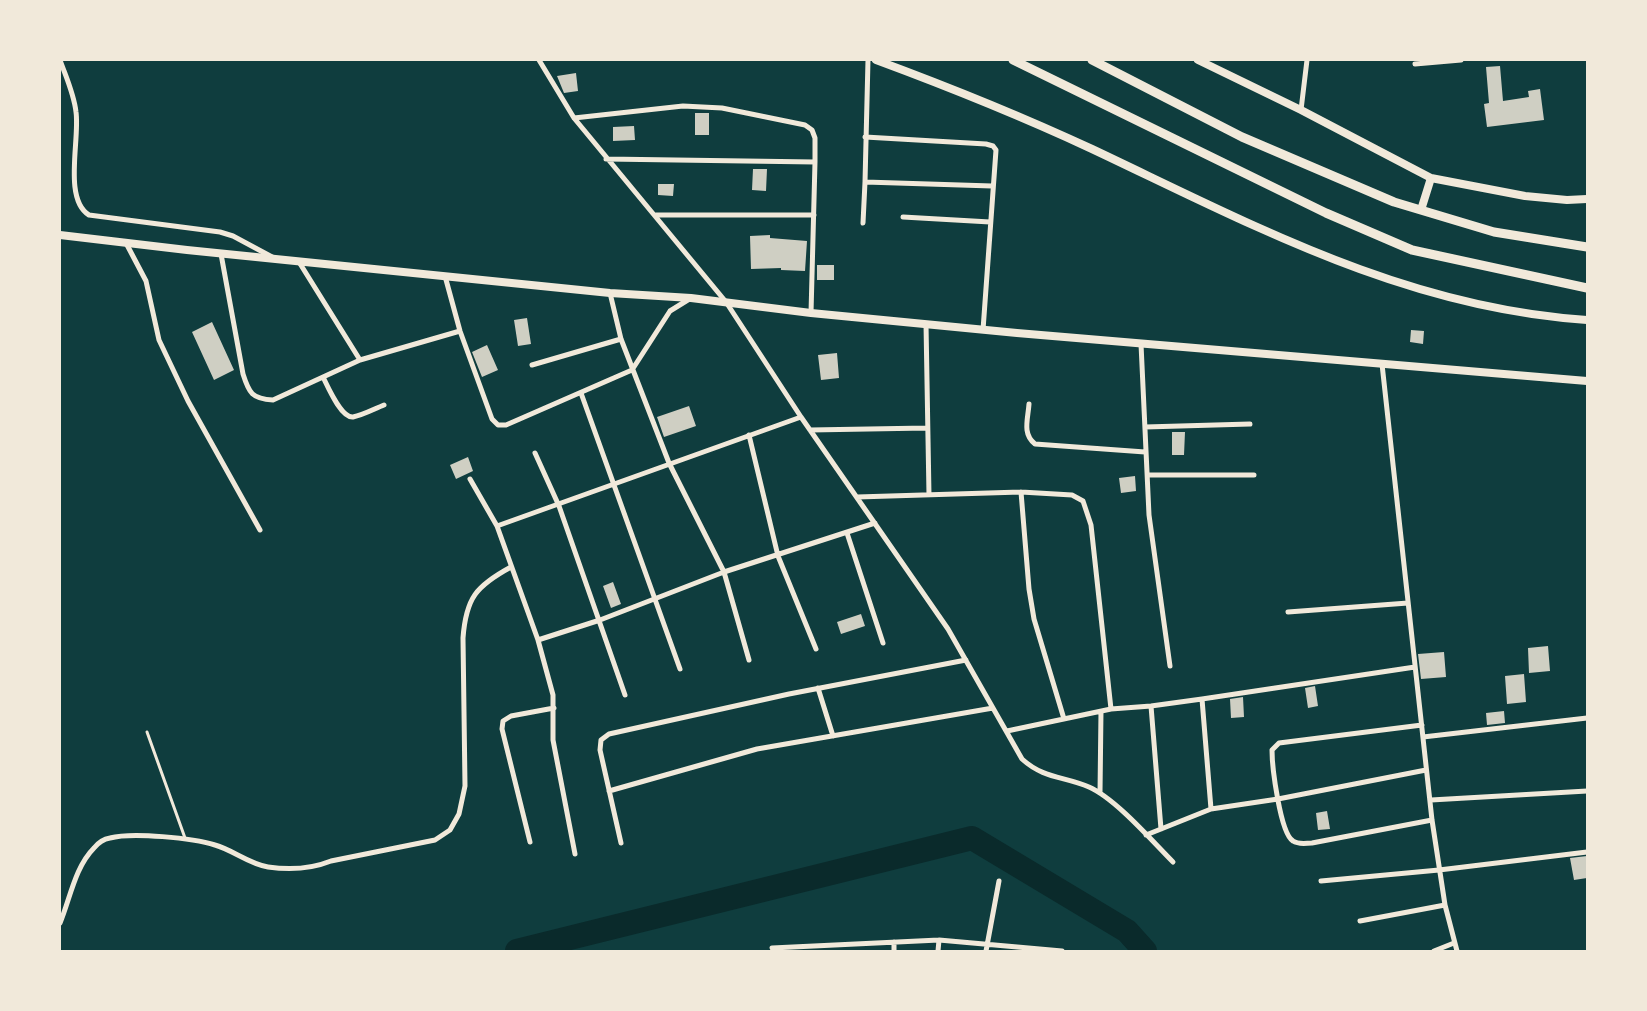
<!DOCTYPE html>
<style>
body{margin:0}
#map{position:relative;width:1647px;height:1011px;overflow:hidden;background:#0f3d3e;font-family:"Fira Sans",sans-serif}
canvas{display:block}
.frame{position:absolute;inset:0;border:61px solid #f1e9da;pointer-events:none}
</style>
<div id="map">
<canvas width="1647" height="1011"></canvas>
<div class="frame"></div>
</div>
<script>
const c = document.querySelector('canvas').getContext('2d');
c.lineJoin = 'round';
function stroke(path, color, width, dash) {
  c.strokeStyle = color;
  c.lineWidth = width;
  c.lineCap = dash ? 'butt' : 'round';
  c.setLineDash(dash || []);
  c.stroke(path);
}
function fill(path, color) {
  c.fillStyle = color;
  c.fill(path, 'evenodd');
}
stroke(new Path2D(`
 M517,951L972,838L1127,931L1145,951`), '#0a2a2b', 24);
fill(new Path2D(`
 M1500,66L1503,101L1529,97L1528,91L1540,89L1544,120L1487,127L1484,104L1489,103L1486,67Z
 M576,73L578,91L564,93L557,76Z
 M695,113H709V135H695Z
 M634,126L635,140L613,141V127Z
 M753,169H767L766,191L752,190Z
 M658,184H674L673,196L658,195Z
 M770,235V238L807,241L805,271L781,270V268L751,269L750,236Z
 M817,265H834V280H817Z
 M527,318L531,344L518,346L514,320Z
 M212,322L234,370L214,380L192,332Z
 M1411,330L1424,331L1423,344L1410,342Z
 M487,345L498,370L482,377L472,352Z
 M837,353L839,378L821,380L818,355Z
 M689,406L696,426L664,437L657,417Z
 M1172,432H1185L1184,455H1172Z
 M468,457L473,471L456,479L450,465Z
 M1135,476L1136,491L1121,493L1119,478Z
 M613,582L621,604L611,608L603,586Z
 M861,614L865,626L841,634L837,622Z
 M1548,646L1550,671L1529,673L1528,648Z
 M1444,652L1446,677L1421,679L1418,654Z
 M1524,674L1526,702L1507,704L1505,676Z
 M1315,686L1318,706L1308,708L1305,688Z
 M1243,697L1244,717L1231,718L1230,699Z
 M1504,711L1505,723L1487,725L1486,713Z
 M1327,811L1330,829L1318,830L1316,813Z
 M1587,856V878L1574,880L1570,858Z`), '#cfcfc3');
stroke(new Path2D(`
 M147,732L185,838`), '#f1e9da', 3);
stroke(new Path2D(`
 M60,60C66,77 74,94 76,112C80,139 63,199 89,215L220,232L233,236L274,258
 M539,60L574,118L726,302L801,417L948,629L1022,759C1044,779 1064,776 1089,787C1116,799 1152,841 1173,862
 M1415,64L1461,60
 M1301,110L1307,60
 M574,118L683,106L722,108L805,125L812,130L815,138V162L811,313
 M865,137L986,144L993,146L996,150L983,330
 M606,159L815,162
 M865,182L868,60
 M656,215H814
 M903,217L990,222
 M863,223L865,182L992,186
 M126,243L146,281L159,340L188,401L260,530
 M221,254L243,374C249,393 252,399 273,400L360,360L460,331
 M299,262L360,360
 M445,276L460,331L492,419L498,425H506L632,370L670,311L691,298
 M610,293L621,339L669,463L724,572L749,660
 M926,324L929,495
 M1141,344L1149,515L1170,666
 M1382,364L1432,820L1445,905L1457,951
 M532,365L621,339
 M323,377C328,387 341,418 353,417C363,415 374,409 384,405
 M581,393L680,669
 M1029,404C1028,419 1022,434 1035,444L1145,452
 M1145,427L1250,424
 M810,430L927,428
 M749,435L778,556L816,649
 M535,453L559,506L625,695
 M1148,475H1254
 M470,479L497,526L538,640L553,695V740L575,854
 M1021,492L1029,589L1034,619L1064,719
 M857,497L1021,492L1072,495L1083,501L1091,525L1111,709
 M497,526L801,417
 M847,533L883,643
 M1288,612L1408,603
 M538,640L600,620L724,572L875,523
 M818,688L833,736
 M1202,699L1211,809
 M1151,706L1161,829
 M1422,725L1279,743L1272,750C1272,766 1280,833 1293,841C1299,845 1306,843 1312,843L1432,820
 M1007,731L1111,709L1151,706L1202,699L1415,667
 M1423,737L1587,718
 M609,791L757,749L993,708
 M1100,793L1101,711
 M1431,800L1587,791
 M1146,835L1211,809L1278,799L1426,770
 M530,842L502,729L503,721L511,716L554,708
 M621,843L600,750L601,740L609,734L789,694L966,660
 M1321,881L1439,870L1587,852
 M1360,921L1445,905
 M60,923C70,899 75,867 94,848C98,843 104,839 110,838C132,832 193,838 215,845C233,850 249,864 268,867C289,870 311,869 331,861L435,840L450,830L459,814L465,786L463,638C466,598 476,586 511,567
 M894,942V951
 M772,948L939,940L1062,951
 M938,951L939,940
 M986,951L999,881
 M1434,951L1454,943`), '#f1e9da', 5);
stroke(new Path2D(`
 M876,60C949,87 1021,116 1092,149C1253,225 1405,308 1587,320
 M1198,60L1301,110L1431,178L1525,196L1567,200L1587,199
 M1421,210L1431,178
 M60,235L187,250L610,293L691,298L811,313L1017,333L1587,381`), '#f1e9da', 8);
stroke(new Path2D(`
 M1013,60L1326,213L1412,250L1587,288
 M1092,60L1242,137L1394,202L1494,232L1587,247`), '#f1e9da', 9);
</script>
